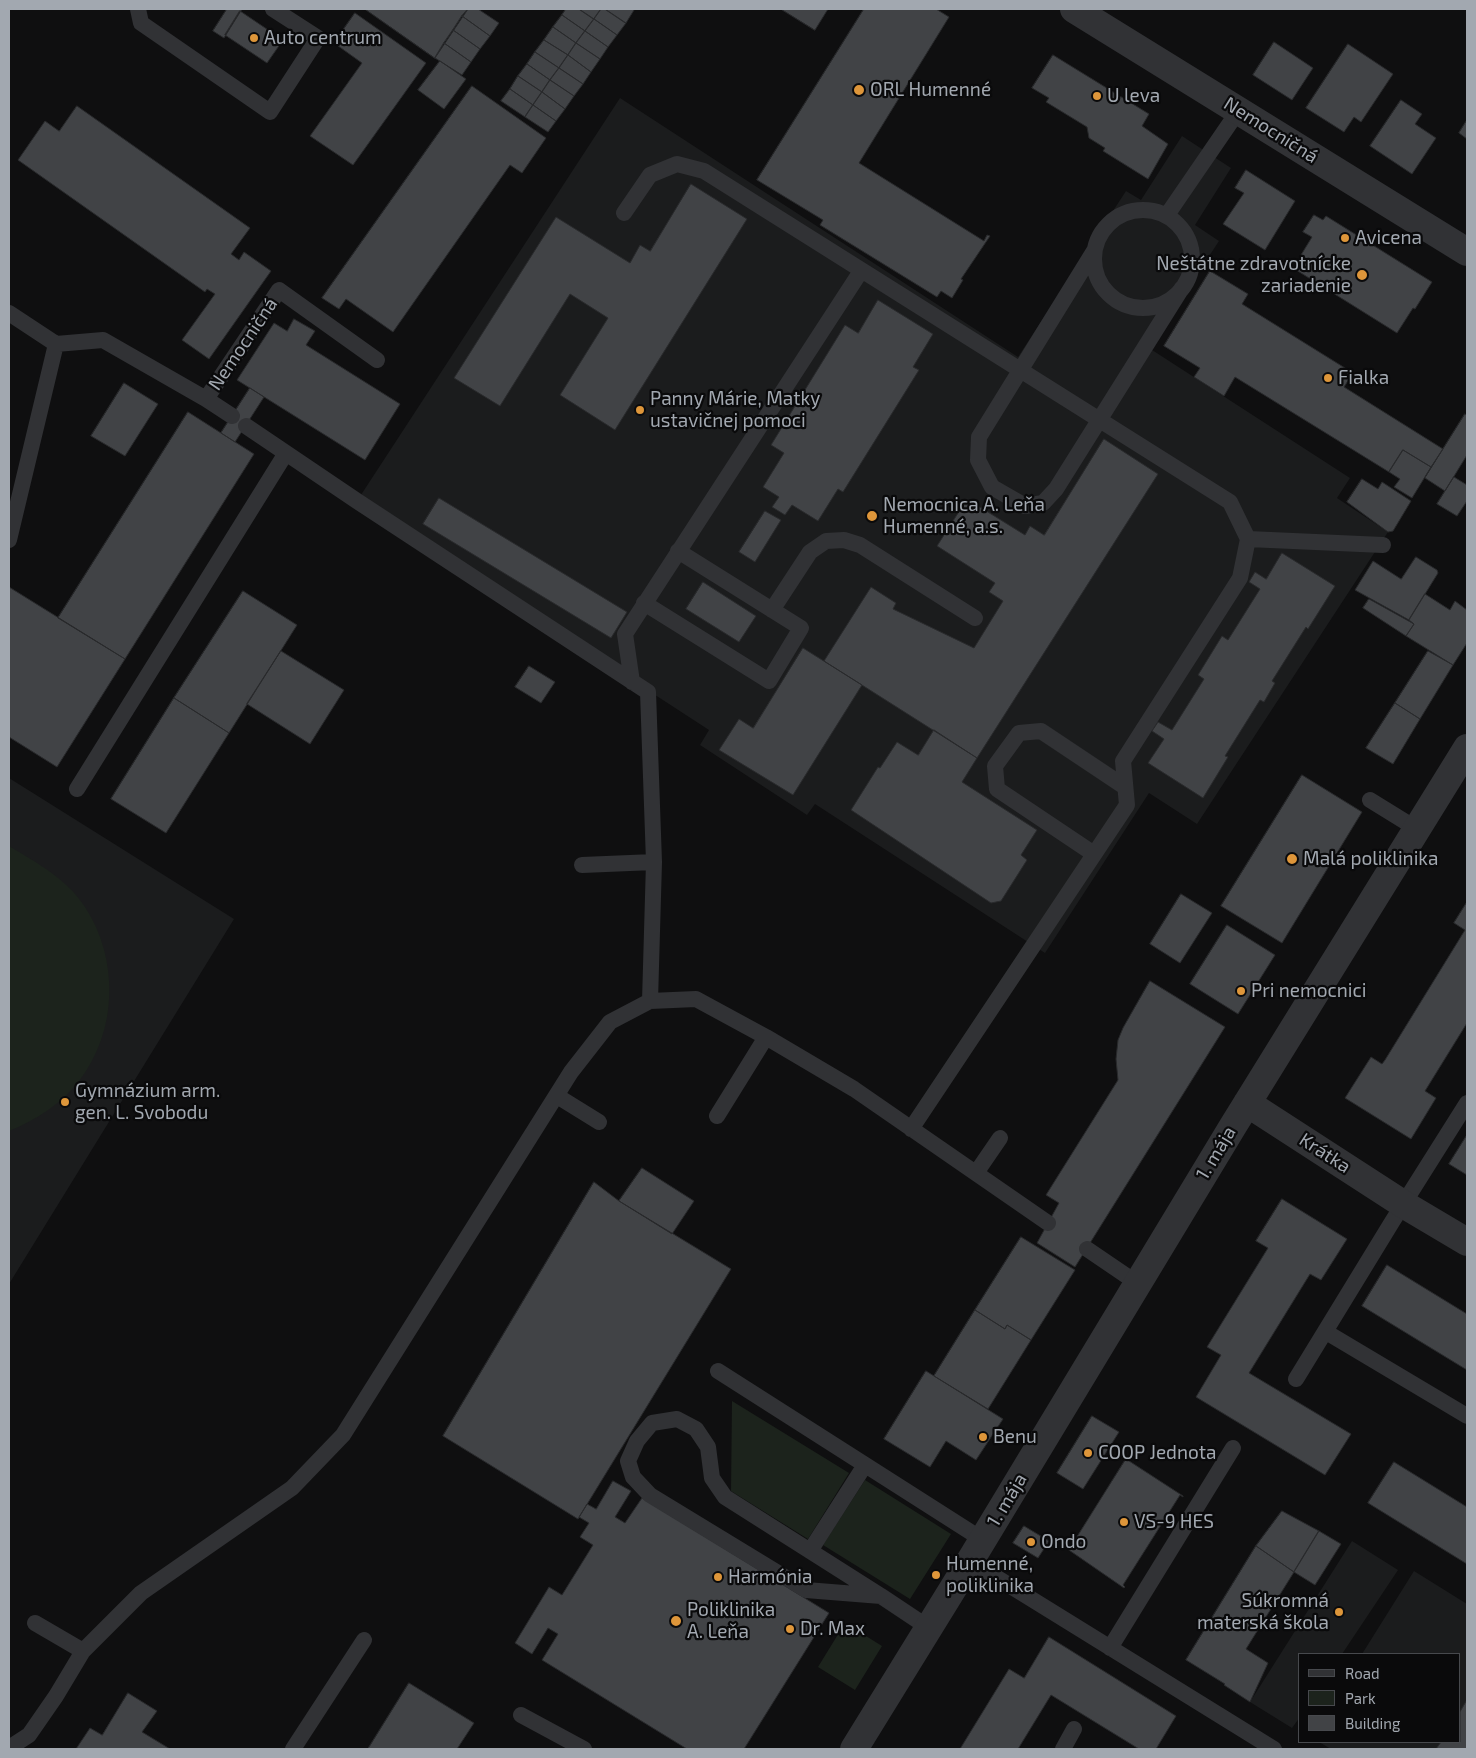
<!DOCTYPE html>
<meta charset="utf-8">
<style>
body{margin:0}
#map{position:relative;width:1476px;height:1758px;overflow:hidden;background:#0f0f10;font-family:"Exo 2",sans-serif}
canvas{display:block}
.frame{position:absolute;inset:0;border:10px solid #a2a8b0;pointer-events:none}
.legend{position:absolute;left:1298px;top:1653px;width:162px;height:90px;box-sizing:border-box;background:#0a0a0b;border:1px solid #47494d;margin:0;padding:6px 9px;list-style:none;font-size:15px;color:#a2a8b0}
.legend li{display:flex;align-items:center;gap:10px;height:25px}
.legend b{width:25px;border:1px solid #47494d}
</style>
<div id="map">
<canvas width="1476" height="1758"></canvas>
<div class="frame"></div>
<ul class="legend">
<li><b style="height:6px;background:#313235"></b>Road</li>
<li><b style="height:14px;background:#1c231c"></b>Park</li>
<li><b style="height:14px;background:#414346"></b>Building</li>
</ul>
</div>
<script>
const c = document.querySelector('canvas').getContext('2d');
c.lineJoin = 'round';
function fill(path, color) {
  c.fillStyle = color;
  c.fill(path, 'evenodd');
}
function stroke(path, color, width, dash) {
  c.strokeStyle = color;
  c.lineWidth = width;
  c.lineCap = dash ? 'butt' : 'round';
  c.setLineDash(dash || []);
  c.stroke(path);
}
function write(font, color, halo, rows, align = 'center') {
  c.font = font + ' "Exo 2",sans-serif';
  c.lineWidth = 4.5;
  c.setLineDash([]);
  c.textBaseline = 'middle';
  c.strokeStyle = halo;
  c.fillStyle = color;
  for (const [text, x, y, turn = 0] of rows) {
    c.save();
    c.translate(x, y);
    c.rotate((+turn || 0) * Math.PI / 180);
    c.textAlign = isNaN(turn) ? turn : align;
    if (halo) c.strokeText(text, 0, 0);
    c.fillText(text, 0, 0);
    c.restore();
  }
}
fill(new Path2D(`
 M620,98L1018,357L1126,191L1141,200L1182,136L1231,168L1195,225L1219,241L1149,348L1350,478L1337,498L1388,532L1197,824L1149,793L1045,953L815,804L807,815L700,745L709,730L357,501Z
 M9,778L234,919L9,1284Z
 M1352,1541L1398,1570L1342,1654H1300V1717L1292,1728L1250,1702Z
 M1414,1571L1467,1604V1749H1331L1319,1742H1460V1654H1362Z`), '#1b1c1d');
fill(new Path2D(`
 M9,846C37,863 66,878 85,907C119,959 118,1031 79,1081C61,1104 36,1120 9,1131Z
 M732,1401L849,1473L808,1539L731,1491Z
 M865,1480L951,1534L910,1599L823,1545Z
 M845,1623L882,1646L855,1690L818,1667Z`), '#1c231c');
const building = new Path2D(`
 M227,9H242L224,38L213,31Z
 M365,9H468L435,58Z
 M468,9H478L499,23L490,36L462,16Z
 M566,9H579L594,19L585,31L562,15Z
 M579,9H601L594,19Z
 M601,9H605L626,23L617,35L594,19Z
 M605,9H632L634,10L626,23Z
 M781,9H828L815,30Z
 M864,9H936L949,17L859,163L984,241L987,235L990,236L961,279L963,280L952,298L941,291L937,297L820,225L823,220L757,180Z
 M240,11L283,40L267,63L225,35Z
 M355,13L426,63L353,165L310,136L362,63L334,43Z
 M562,15L585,31L576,43L553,27Z
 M462,16L490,36L480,49L453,30Z
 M594,19L617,35L608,47L585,31Z
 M553,27L576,43L568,55L544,40Z
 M453,30L480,49L471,62L444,43Z
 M585,31L608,47L600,59L576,43Z
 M544,40L568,55L559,68L535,52Z
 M1274,42L1313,68L1292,100L1253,75Z
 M444,43L471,62L462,75L435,58Z
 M576,43L600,59L591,72L568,55Z
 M1348,44L1393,74L1361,122L1354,117L1344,132L1306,108Z
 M535,52L559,68L550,80L527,64Z
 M568,55L591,72L583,84L559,68Z
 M1053,55L1149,114L1142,126L1168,144L1148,179L1103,151L1105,148L1089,138L1087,127L1046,102L1049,98L1032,88Z
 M440,61L466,79L444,109L418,90Z
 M527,64L550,80L542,92L518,76Z
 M559,68L583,84L574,96L550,80Z
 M518,76L542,92L533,105L510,89Z
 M550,80L574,96L565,109L542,92Z
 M472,86L546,138L522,173L510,165L393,332L346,299L339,309L322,298Z
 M510,89L533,105L525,117L501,101Z
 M542,92L565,109L556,121L533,105Z
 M1401,100L1422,114L1415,124L1436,138L1412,174L1370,146Z
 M533,105L556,121L548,132L525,117Z
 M77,106L250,228L231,254L239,260L244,252L271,271L209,359L182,340L215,294L207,289L205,292L18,160L45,121L59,131Z
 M1467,120V139L1459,133Z
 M1246,170L1295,201L1265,250L1223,224L1244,193L1235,188Z
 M691,184L747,219L615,430L560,395L608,318L570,294L500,406L454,378L556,217L630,263L640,245L650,251Z
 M1314,215L1323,220L1326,216L1432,282L1415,309L1413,308L1397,333L1293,268L1312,237L1303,232Z
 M1210,271L1248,294L1242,304L1353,373L1344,387L1443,449L1431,467L1403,450L1389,472L1235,377L1224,396L1194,377L1200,368L1164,346Z
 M878,300L933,334L913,367L919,370L843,492L838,489L818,521L792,505L785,515L772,507L779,497L763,487L784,453L771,445L845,325L858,333Z
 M294,319L315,331L306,345L400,404L365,460L237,380L274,323L287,331Z
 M124,383L158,404L125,456L91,436Z
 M250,388L264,397L235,442L221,433Z
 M188,412L254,454L125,659L58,618Z
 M1465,414L1467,416V455L1445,491L1425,478Z
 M1104,439L1158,474L977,758L824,661L871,587L896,603L893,609L974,648L1003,601L989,592L995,583L937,546L967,499L1025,535L1030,526L1044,535Z
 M1403,450L1431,467L1412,498L1394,487L1400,479L1389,472Z
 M1454,477L1467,485V501L1457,516L1437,504Z
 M1362,479L1378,489L1382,482L1411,501L1393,531L1388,532L1347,502Z
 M439,498L627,612L611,638L423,524Z
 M765,511L781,520L755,562L739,552Z
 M1282,553L1335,586L1308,629L1306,627L1272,681L1275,683L1264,702L1260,700L1225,756L1228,757L1203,798L1148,763L1164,739L1152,731L1158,722L1172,730L1204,679L1198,675L1222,636L1228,640L1260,589L1249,582L1255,572L1266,579Z
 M1416,557L1437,570L1438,573L1409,620L1355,590L1373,561L1401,579Z
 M703,582L756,616L739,642L686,609Z
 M9,587L125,659L57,767L9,737Z
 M243,591L297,625L229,733L174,698Z
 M1425,594L1450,610L1455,601L1467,610V643L1453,665L1406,636L1414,624L1409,620Z
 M1369,599L1414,624L1406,636L1363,608Z
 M803,648L862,685L793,795L719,750L739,719L753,728Z
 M281,651L344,690L310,744L247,704Z
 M1428,651L1453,665L1420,719L1395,703Z
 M529,666L555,682L541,703L515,687Z
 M174,698L229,733L166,833L111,799Z
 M1395,703L1420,719L1393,764L1366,748Z
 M934,730L977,758L962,782L1037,830L1021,855L1027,860L1001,901L991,903L851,810L878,767L880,768L897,742L918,755Z
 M1302,775L1362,812L1282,943L1221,906Z
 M1181,894L1212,913L1180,963L1150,944Z
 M1467,902V1023L1425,1091L1436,1098L1411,1139L1345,1098L1371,1057L1382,1064L1385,1060L1465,930L1454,923Z
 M1227,925L1275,955L1238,1014L1190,984Z
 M1150,981L1225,1027L1075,1267L1037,1243L1059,1203L1046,1195L1118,1080L1116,1059L1118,1040L1123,1028Z
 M1467,1135V1175L1449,1164Z
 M642,1168L694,1201L672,1234L619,1201Z
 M594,1182L619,1201L731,1269L578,1519L443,1436Z
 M1282,1199L1347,1239L1321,1280L1310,1274L1249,1373L1351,1434L1325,1475L1196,1397L1221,1355L1207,1347L1268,1248L1256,1241Z
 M1021,1237L1075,1270L1031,1340L1007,1325L1005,1329L975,1310Z
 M1387,1265L1467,1314V1370L1362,1306Z
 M975,1310L1005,1329L1007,1325L1031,1340L988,1409L934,1376Z
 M926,1371L1003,1419L976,1460L946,1441L930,1467L884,1439Z
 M1092,1416L1119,1432L1083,1489L1057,1473Z
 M1126,1459L1183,1496V1497L1180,1495L1123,1585L1125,1587L1124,1588L1066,1548L1069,1549Z
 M1394,1462L1467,1507V1564L1368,1503Z
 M613,1481L631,1491L615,1517L625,1523L642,1498L829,1613L744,1749H687L542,1660L558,1634L548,1628L532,1654L515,1643L549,1587L562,1595L593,1545L580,1537L589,1523L579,1517L587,1504L596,1509Z
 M1282,1511L1319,1531L1294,1572L1256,1546Z
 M1024,1526L1049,1541L1038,1558L1013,1543Z
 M1319,1531L1341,1544L1315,1585L1294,1572Z
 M1256,1546L1294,1572L1246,1649L1268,1663L1250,1702L1224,1685L1225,1684L1186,1660Z
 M1049,1637L1176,1716L1156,1749H1139L1051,1695L1018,1749H960L1009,1669L1024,1678Z
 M409,1683L474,1723L457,1749H368Z
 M128,1693L157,1711L142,1732L170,1749H76L90,1728L102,1735Z
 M1467,1700V1749H1436L1441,1742H1460V1712Z`);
fill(building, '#414346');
stroke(building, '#292a2c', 1);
stroke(new Path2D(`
 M138,9L141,23L270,112L318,38L273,9
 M1094 259a49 49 0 1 1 98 0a49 49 0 1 1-98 0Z
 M624,213L650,175L677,164L704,171L1230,502L1248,539L1240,578L1123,761L1127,805L911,1129
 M1167,215L1239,110
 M1094,251L979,437L978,460L992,487L1025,506L1043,503L1056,489L1182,288
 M9,313L56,344L103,340L206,399L232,416
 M206,399L279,290L377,360
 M246,426L357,501L648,692L654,862L650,1001
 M1248,539L1383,545
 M9,540L56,344
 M644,603L769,681L801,628L678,551
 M772,610L810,552L826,541L844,540L860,545L975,618
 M632,682L625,634L861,271
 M77,789L286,453
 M1370,800L1417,829
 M1094,854L997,789L995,766L1019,733L1041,731L1125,787
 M582,865L654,862
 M557,1096L599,1122
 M717,1116L766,1037
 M976,1173L1000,1138
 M1087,1249L1137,1283
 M1326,1332L1467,1416
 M718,1371L983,1540
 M1296,1379L1392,1222L1467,1103
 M677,1419L696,1429L708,1447L712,1478L725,1497L881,1596L806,1590L650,1495L633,1477L628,1461L637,1441L652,1423Z
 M810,1551L865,1465
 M970,1561L1274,1749
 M881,1596L929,1628
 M35,1623L83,1651
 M1110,1648L1233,1448
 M521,1715L584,1749
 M9,1748L29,1735L56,1696L83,1651L141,1593L292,1488L343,1435L571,1072L610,1022L650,1001L696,999L766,1037L854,1089L1048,1223
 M293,1749L364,1640
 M1063,1749L1074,1729`), '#313235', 16);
stroke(new Path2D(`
 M1074,9L1467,252
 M1247,1103L1403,1204L1467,1242
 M854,1749L970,1561L1233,1126L1467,748`), '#313235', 28);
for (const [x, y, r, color] of [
 [254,38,5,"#de963a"],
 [859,90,6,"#de963a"],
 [1097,96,5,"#de963a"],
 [1345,238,5,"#de963a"],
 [1362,275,6,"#de963a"],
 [1328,378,5,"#de963a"],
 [640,410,5,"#de963a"],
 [872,516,6,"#de963a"],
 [1292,859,6,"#de963a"],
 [1241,991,5,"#de963a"],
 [65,1102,5,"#de963a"],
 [983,1437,5,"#de963a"],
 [1088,1453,5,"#de963a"],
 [1124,1522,5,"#de963a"],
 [1031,1542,5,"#de963a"],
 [936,1575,5,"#de963a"],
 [718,1577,5,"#de963a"],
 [1339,1612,5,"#de963a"],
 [676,1621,6,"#de963a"],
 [790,1629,5,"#de963a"]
]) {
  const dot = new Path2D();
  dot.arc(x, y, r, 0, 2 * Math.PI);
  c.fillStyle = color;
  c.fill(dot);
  stroke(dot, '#0a0a0b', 2);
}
write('19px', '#a2a8b0', '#0a0a0b', [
 ["Auto centrum",264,38],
 ["ORL Humenné",870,90],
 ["U leva",1107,96],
 ["Avicena",1355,238],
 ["Neštátne zdravotnícke",1351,264,"right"],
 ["zariadenie",1351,286,"right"],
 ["Fialka",1338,378],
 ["Panny Márie, Matky",650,399],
 ["ustavičnej pomoci",650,421],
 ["Nemocnica A. Leňa",883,505],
 ["Humenné, a.s.",883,527],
 ["Malá poliklinika",1303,859],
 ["Pri nemocnici",1251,991],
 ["Gymnázium arm.",75,1091],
 ["gen. L. Svobodu",75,1113],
 ["Benu",993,1437],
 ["COOP Jednota",1098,1453],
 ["VS-9 HES",1134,1522],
 ["Ondo",1041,1542],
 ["Humenné,",946,1564],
 ["poliklinika",946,1586],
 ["Harmónia",728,1577],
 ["Súkromná",1329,1601,"right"],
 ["materská škola",1329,1623,"right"],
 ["Poliklinika",687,1610],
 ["A. Leňa",687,1632],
 ["Dr. Max",800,1629]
], 'left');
write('19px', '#a2a8b0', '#0a0a0b', [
 ["Nemocničná",1271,130,32],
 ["Nemocničná",243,344,-56],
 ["1. mája",1216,1153,-59],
 ["Krátka",1325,1153,33],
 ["1. mája",1007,1500,-59]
]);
</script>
